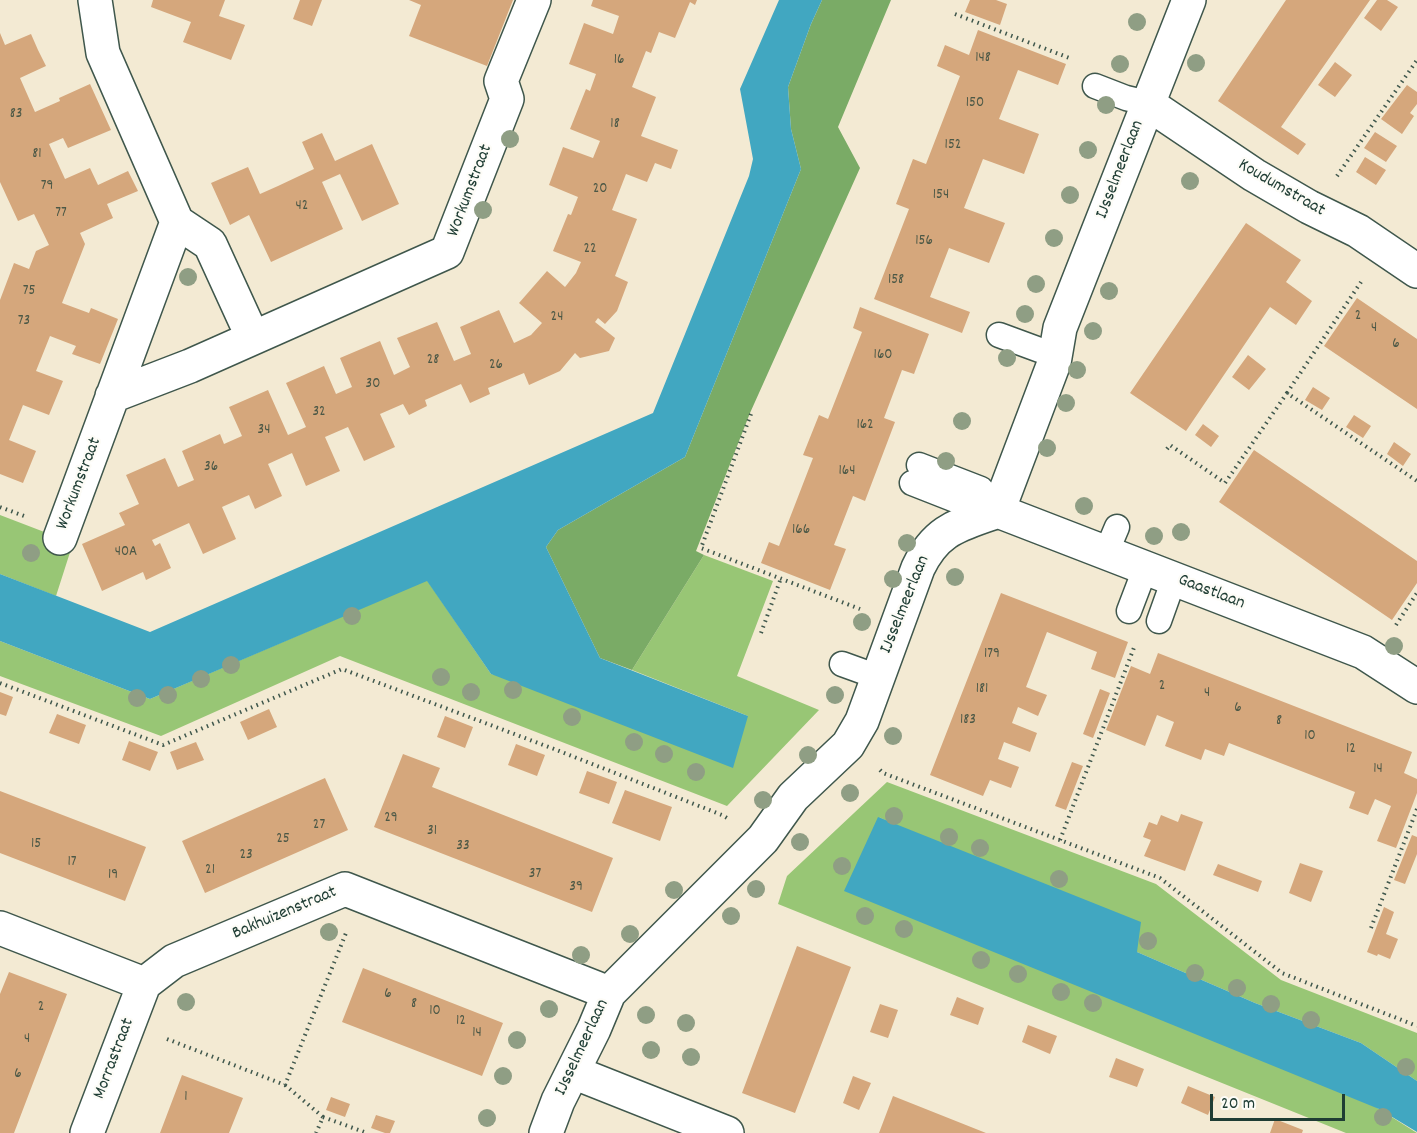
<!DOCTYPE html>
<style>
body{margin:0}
#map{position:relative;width:1417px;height:1133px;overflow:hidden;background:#f3ead3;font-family:Dekko,sans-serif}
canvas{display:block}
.scale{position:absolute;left:1210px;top:1094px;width:135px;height:27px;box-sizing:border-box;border:3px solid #1f3d34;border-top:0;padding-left:8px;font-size:18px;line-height:21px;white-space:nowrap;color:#1f3d34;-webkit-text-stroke:4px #fdfcf7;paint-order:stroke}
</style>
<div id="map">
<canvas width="1417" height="1133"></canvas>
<div class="scale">20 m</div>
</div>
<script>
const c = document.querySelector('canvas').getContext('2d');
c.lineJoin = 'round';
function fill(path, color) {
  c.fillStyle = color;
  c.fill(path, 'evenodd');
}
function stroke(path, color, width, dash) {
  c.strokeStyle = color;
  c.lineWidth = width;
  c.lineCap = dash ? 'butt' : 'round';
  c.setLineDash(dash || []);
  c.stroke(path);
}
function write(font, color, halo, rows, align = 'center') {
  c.font = font + ' Dekko,sans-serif';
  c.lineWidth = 4.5;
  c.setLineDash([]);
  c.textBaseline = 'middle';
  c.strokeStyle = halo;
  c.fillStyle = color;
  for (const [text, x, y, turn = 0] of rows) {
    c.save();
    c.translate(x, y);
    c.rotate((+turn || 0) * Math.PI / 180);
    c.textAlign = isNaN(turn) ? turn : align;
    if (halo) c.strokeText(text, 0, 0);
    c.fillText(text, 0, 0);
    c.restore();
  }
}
fill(new Path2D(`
 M0,515L73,543L56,596L0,574Z
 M704,555L773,581L737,676L819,710L727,806L340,656L161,736L0,676V641L150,699L427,580L491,674L748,716L632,670Z
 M887,782L1156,884L1281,980L1417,1033V1081L1361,1043L1255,1003L1137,952L879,817L1379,1109L1417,1133H1346L778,904L787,876Z`), '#98c675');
fill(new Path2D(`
 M822,0H891L838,127L860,168L750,413L696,551L704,555L632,670L600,658L546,547L558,530L685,457L801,169L791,129L788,87L811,24Z`), '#7aab66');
fill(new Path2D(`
 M779,0H822L811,24L788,87L791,129L801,169L685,457L558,530L546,547L600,658L748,716L733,768L491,674L427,581L150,699L0,641V574L150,632L653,413L749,176L753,159L740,89Z
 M878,817L1141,922L1137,952L1255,1003L1361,1043L1417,1081V1132L1379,1109L844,891Z`), '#41a7c1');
fill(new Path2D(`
 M153,0H225L219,16L245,25L231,60L183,42L191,22L151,7Z
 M300,0H322L312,26L293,19Z
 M409,0H513L487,66L409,36L421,5Z
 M593,0H697L695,5L690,2L675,38L659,32L651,53L646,51L632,87L656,97L641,136L678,150L671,169L655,163L647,182L626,174L612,210L637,219L615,276L628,282L617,311L605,324L598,318L595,322L615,338L609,351L580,358L575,353L560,371L529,385L524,373L488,388L490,394L470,403L461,384L425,400L427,406L409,415L403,404L380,414L395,447L364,461L348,427L325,437L340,471L306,486L292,453L268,464L282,496L255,509L249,495L222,507L236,539L203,554L189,523L152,540L155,546L160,543L171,568L146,580L143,572L102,591L82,544L125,525L119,513L139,504L126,475L165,458L178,487L194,480L182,451L220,434L224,444L242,436L229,407L268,390L288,435L306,427L286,383L324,366L336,394L352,387L340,358L380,341L394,375L410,367L397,338L437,322L454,361L471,354L460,327L499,310L514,343L531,335L542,323L519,303L547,271L565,287L576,273L581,262L553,251L568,214L571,215L578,197L549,185L563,147L593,158L600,141L570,129L586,89L590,91L596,74L569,64L584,23L613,34L619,16L591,6Z
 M970,0H996L1007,4L1000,25L965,12Z
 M1286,0H1370L1281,127L1306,144L1298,155L1218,101Z
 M1377,0H1387L1398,7L1381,31L1364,18Z
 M978,30L1066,64L1058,85L1018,70L999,119L1039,134L1024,174L983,159L964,208L1005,223L989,263L949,248L930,297L970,312L962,333L874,299L909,209L896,204L913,159L926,164L960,76L937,66L945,45L969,55Z
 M0,33L5,45L31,34L38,50L46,66L20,78L35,112L60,101L59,98L90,84L111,130L68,148L63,138L49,144L65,179L90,168L98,185L128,171L138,191L107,204L113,218L80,233L85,244L62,303L89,313L91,308L118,319L100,364L72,354L76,346L50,336L36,371L63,381L49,415L23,405L9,440L36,451L23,483L0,474V300L14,263L29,269L36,251L49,245L34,214L18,221L0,182Z
 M1335,62L1352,75L1335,97L1318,85Z
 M1407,85L1417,92V104L1410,113L1414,116L1402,134L1381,119Z
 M1375,132L1397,146L1386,162L1364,148Z
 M322,133L335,161L372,144L399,204L362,221L340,174L322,182L343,229L271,262L249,215L230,225L211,183L248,167L260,194L278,186L314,169L302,142Z
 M1365,157L1386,170L1376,185L1356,172Z
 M1246,223L1301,260L1286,282L1312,301L1296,325L1270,307L1186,431L1130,393Z
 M1357,298L1417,339V409L1324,346Z
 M860,307L929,334L914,374L902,370L884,418L895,422L865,501L853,496L834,545L846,549L830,590L761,563L769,542L779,546L813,458L803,455L819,415L828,419L862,332L853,328Z
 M1248,355L1266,369L1249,390L1232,377Z
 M1313,387L1330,398L1322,410L1305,400Z
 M1354,415L1371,426L1363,438L1346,427Z
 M1203,424L1219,436L1211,447L1195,435Z
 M1394,442L1411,454L1403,466L1387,454Z
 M1254,450L1417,561V583L1392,620L1219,502Z
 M1001,593L1128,642L1115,678L1091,669L1097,652L1047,632L1026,687L1047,695L1038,716L1018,707L1012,723L1037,733L1030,752L1004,742L998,759L1019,767L1011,788L990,780L983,796L930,775Z
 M1158,653L1412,752L1404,773L1417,779V793L1396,848L1377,841L1391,806L1375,799L1368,815L1349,808L1355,792L1229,743L1224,756L1205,749L1201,760L1165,746L1174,722L1157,715L1145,746L1106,730L1131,666L1150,674Z
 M1100,689L1110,693L1093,738L1083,734Z
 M0,692L13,697L6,716L0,714Z
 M269,709L277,727L248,740L240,722Z
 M57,714L86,725L79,744L49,733Z
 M445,716L473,727L465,748L437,737Z
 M129,741L158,752L150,771L122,760Z
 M196,742L204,760L177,770L170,752Z
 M516,744L545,755L537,776L508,765Z
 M403,754L440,768L432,787L613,858L592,912L374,827Z
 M1072,762L1083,766L1066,810L1055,806Z
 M587,771L617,782L609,804L579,793Z
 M325,778L348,830L205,893L182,841Z
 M625,790L672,807L660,841L612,823Z
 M0,791L146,847L125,901L0,853Z
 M1181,814L1203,822L1185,871L1144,856L1151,840L1143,837L1149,822L1157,825L1161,815L1178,822Z
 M1412,835L1417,837V854L1405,884L1394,880Z
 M1300,863L1323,871L1311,902L1289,893Z
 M1218,864L1262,881L1258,892L1213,875Z
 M1384,907L1394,912L1386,934L1398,939L1390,959L1378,954L1377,956L1367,952Z
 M797,946L851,967L795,1113L742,1093Z
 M363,968L503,1023L482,1076L342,1022Z
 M9,972L67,994L14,1133H0V994Z
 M957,997L984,1008L978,1025L950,1015Z
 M880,1004L898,1010L888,1038L870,1032Z
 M1028,1025L1057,1036L1050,1054L1022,1042Z
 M1116,1058L1144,1069L1137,1087L1109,1077Z
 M182,1075L243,1098L229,1133H160Z
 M853,1076L871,1083L859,1110L843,1103Z
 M1188,1086L1215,1097L1208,1115L1181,1103Z
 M893,1096L986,1133H879Z
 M331,1097L350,1104L345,1117L326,1110Z
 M376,1115L395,1121L390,1133H385L371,1128Z
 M1275,1119L1303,1130L1302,1133H1270Z`), '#d5a77c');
const service = new Path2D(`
 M1095,86L1126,98L1147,103
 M999,335L1056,356
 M919,465L981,489L998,511
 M912,483L963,503L998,511
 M1106,553L1117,527
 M1129,611L1145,569
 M1159,621L1174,579
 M842,664L878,677`);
const minor = new Path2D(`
 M1147,103L1254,175L1309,207L1358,231L1417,271
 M177,222L210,244L253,338
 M112,396L190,366L447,252L507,99L501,81L534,0
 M998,511L1363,652L1417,687
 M60,538L177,222L103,53L95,0
 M0,928L144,984L174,961L345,889L609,993
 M573,1072L727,1133
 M87,1133L144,984
 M546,1133L558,1101L594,1029L609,993L763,839L793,797L848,745L862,721L918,568C937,528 960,525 998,511L1054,363L1060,328L1189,0`);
stroke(service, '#3f574c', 27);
stroke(minor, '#3f574c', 36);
stroke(new Path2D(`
 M955,14L1072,59
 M1337,176L1417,60
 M1287,393L1361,282
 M751,414L701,548L860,609
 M1167,449L1170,445L1225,483L1287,393L1417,481
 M0,507L24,516
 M1396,625L1417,593
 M761,633L781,578
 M0,683L163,745L342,669L554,749L722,815L727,818
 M880,770L883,773L1160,878L1282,973L1417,1026
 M1060,840L1135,645
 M1371,928L1417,809
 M167,1039L285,1085L346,933
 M285,1085L323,1117L316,1133
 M323,1117L367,1133`), '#3f574c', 4, [1.5, 4.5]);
stroke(service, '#fff', 24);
stroke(minor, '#fff', 33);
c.fillStyle = '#8f9e84';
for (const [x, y] of [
 [1137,22],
 [1196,63],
 [1120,64],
 [1106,105],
 [510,139],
 [1088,150],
 [1190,181],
 [1070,195],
 [483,210],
 [1054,238],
 [188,277],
 [1036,284],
 [1109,291],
 [1025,314],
 [1093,331],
 [1007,358],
 [1077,370],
 [1066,403],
 [962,421],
 [1047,448],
 [946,461],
 [1084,506],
 [1181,532],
 [1154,536],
 [907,543],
 [31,553],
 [955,577],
 [893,579],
 [352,616],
 [862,622],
 [1394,646],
 [231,665],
 [441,677],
 [201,679],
 [513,690],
 [471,692],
 [168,695],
 [835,695],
 [137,698],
 [572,717],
 [893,736],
 [634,742],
 [664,754],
 [808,755],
 [696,772],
 [850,793],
 [763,800],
 [894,816],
 [949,837],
 [800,842],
 [980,848],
 [842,866],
 [1059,879],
 [756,889],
 [674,890],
 [731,916],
 [865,916],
 [904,929],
 [329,932],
 [630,934],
 [1148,941],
 [581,955],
 [981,960],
 [1195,973],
 [1018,974],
 [1237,988],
 [1061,992],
 [186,1002],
 [1093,1003],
 [1271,1004],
 [549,1009],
 [646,1015],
 [1311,1020],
 [686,1023],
 [517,1040],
 [651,1050],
 [691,1057],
 [1406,1067],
 [503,1076],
 [1383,1117],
 [487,1118]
]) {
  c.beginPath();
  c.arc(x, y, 9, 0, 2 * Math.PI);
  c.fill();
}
write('15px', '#4c5846', null, [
 ["148",983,59],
 ["16",619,61],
 ["150",975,104],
 ["83",16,115],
 ["18",615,125],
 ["152",953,146],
 ["81",37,155],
 ["79",47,187],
 ["20",600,190],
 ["154",941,196],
 ["42",302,207],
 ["77",61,214],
 ["156",924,242],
 ["22",590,250],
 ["158",896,281],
 ["75",29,292],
 ["2",1358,317],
 ["24",557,318],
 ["73",24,322],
 ["4",1374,329],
 ["6",1396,345],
 ["160",883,356],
 ["28",433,361],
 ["26",496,366],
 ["30",373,385],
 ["32",319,413],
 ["162",865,426],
 ["34",264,431],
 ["36",211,468],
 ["164",847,472],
 ["166",801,531],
 ["40A",126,553],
 ["179",992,655],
 ["2",1162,687],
 ["181",982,690],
 ["4",1207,694],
 ["6",1238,709],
 ["183",968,721],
 ["8",1279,722],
 ["10",1310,737],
 ["12",1351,750],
 ["14",1378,770],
 ["29",391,819],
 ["27",319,826],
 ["31",432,832],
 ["25",283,840],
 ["15",36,845],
 ["33",463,847],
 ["23",246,856],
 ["17",72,863],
 ["21",210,871],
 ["37",535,875],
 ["19",113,876],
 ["39",576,888],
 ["6",388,995],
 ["8",414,1005],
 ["2",41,1008],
 ["10",435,1012],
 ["12",461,1022],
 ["14",477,1034],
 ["4",27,1040],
 ["6",18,1075],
 ["1",186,1098]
]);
write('18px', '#1f3d34', '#fdfcf7', [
 ["IJsselmeerlaan",1121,170,-69],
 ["Koudumstraat",1281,189,30],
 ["Workumstraat",471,191,-69],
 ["Workumstraat",80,484,-69],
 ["Gaastlaan",1211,593,21],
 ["IJsselmeerlaan",906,605,-68],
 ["Bakhuizenstraat",285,914,-23],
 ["IJsselmeerlaan",583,1048,-65],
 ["Morrastraat",115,1059,-69]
]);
</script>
